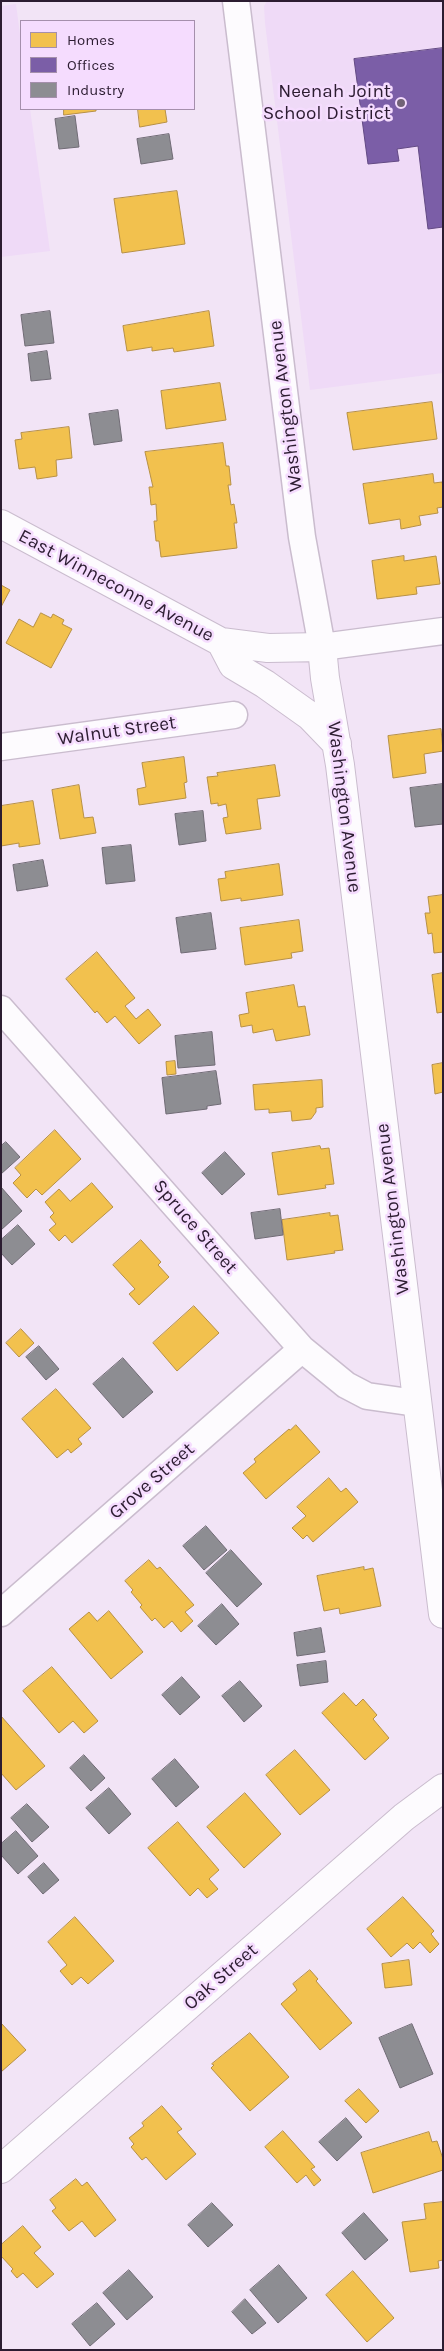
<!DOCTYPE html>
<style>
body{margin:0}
#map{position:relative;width:444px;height:2351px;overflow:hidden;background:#f2e4f6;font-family:Karla,sans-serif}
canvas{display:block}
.frame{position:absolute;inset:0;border:2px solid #2c1c31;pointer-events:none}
.legend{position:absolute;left:20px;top:20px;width:175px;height:90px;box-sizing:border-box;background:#f5dcfe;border:1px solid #a58fac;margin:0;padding:6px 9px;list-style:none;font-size:15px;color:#2c1c31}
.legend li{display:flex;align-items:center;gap:10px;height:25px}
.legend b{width:25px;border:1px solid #a58fac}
</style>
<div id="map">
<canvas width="444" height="2351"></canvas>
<div class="frame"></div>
<ul class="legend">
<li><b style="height:14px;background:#f2c14e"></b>Homes</li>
<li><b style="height:14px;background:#7b5ea7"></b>Offices</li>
<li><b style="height:14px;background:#8d8d92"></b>Industry</li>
</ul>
</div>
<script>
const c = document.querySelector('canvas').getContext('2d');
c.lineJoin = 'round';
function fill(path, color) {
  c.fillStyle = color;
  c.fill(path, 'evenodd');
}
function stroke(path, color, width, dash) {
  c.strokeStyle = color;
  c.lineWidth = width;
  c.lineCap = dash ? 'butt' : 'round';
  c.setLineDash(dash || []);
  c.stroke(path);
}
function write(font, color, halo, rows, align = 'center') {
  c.font = font + ' Karla,sans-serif';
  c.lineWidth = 5;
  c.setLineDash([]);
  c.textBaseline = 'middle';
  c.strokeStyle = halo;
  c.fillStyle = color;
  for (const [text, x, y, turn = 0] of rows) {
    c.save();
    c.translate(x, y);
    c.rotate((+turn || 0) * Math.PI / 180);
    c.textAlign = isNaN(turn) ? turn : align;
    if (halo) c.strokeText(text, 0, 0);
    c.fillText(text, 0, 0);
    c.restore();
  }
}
fill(new Path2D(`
 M267,1H443V373L310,390L265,23L264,6Z
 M16,4L21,42V109H30L50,251L1,257V6Z`), '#efdaf7');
const homes = new Path2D(`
 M64,109H96V111L64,115Z
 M138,109H165L167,122L140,127Z
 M177,191L185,244L122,253L114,199Z
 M209,311L214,346L174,352L173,348L152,351V347L127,351L123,326Z
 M220,383L226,420L166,429L161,391Z
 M432,402L437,439L353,450L347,413Z
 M69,427L72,458L56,460L57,476L37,479L35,467L19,469L15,440L22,439L21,433Z
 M223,443L226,466H229L231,485H228L231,505L234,504L237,523H234L237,548L161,557L159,541H156L154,521H157L156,504L151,505L149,487H153L145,452Z
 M433,474L434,483L442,482L443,486V507L437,508L438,513L419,516L421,525L401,529L400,519L369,524L363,484Z
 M404,556V561L436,556L440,584L416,587L417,594L377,599L372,561Z
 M1,585L10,590L1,607Z
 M41,613L51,618L53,614L64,620L62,624L72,629L51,668L6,643L19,619L33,627Z
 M441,729L443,751L424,754L426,773L393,778L388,736Z
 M184,757L187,782L184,783L186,798L139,805L137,789L146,787L142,763Z
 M275,765L280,796L257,799L261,829L226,834L223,818L228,817L226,804L218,806V803L211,804L207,777L218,776L217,773Z
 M79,785L84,818L93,817L96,833L60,839L52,790Z
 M33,801L40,844L19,847V843L1,846V806Z
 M279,864L283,895L241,901V898L221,901L218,879L226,878L225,872Z
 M443,895V952L434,953L432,933L428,934L425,913H430L428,897Z
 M299,920L303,951L291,953L292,958L245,965L240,928Z
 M97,952L135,998L125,1006L136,1019L148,1009L161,1025L139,1044L115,1016L107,1023L97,1011L95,1013L66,979Z
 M443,973V1012L437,1013L432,975Z
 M294,985L298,1007L305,1006L310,1035L276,1041L273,1029L253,1033L252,1025L241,1027L239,1015L249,1013L246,993Z
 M175,1061L176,1074L167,1075L166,1062Z
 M443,1063V1092L435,1094L432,1065Z
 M322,1080L323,1107L316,1108V1112L311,1119L292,1121L291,1111L269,1113V1109L255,1110L253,1085Z
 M55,1130L81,1159L42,1195L36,1189L27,1198L13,1183L21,1175L15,1168Z
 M320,1146L321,1149L329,1148L334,1184L325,1185L326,1188L278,1195L272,1153Z
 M92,1183L113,1207L72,1243L65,1235L59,1241L49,1230L56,1224L50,1217L54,1213L45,1202L59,1189L70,1201Z
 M330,1213V1216L338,1215L343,1250L334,1251L335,1253L287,1260L282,1220Z
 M141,1240L161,1262L158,1265L169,1277L139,1305L129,1294L135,1289L113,1265Z
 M194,1306L219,1333L177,1371L153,1343Z
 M21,1329L34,1343L19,1357L6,1343Z
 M56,1389L91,1428L78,1439L82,1444L71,1453L68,1449L57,1458L22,1419Z
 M296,1425L320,1452L266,1499L243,1473L256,1462L254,1459L289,1429L290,1430Z
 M329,1478L341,1492L346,1488L358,1502L313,1542L307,1535L303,1539L292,1528L306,1516L297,1507Z
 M149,1560L157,1569L160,1567L194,1605L185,1612L193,1621L181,1632L172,1621L164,1628L155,1618L152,1621L140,1607L142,1605L131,1592L133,1590L125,1581Z
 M364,1567V1570L373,1568L381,1606L340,1614L339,1608L324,1611L317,1576Z
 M109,1611L143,1652L111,1679L69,1629L89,1612L97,1621Z
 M52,1667L98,1721L84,1733L73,1721L59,1733L23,1691Z
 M344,1693L356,1706L363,1699L377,1715L373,1719L389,1738L365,1760L322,1713Z
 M1,1716L45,1766L16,1790L1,1773Z
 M295,1750L330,1790L300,1815L266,1775Z
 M245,1793L281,1834L244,1868L207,1827Z
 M178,1822L219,1870L209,1879L218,1889L207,1898L198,1888L190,1896L148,1848Z
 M403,1897L434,1931L431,1934L439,1944L430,1953L420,1942L413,1949L407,1943L391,1957L367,1929Z
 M75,1917L114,1961L88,1984L81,1977L72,1985L60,1971L67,1965L48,1942Z
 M409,1960L412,1985L385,1988L382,1964Z
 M310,1970L318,1979L316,1981L352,2023L320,2050L281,2004L297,1990L293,1984Z
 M1,2023L26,2050L1,2072Z
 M250,2033L289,2077L250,2111L211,2068L214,2065L212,2064Z
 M359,2089L379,2111L366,2123L345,2101Z
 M162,2106L182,2129L177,2132L196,2154L166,2180L146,2157L142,2160L131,2147L134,2144L129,2138L144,2126L142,2123Z
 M283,2131L315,2167L311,2169L321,2180L314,2186L306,2175L297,2183L265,2147Z
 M429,2132L432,2142L437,2141L443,2159V2170L373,2193L361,2153Z
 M76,2179L82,2186L87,2182L116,2220L95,2237L82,2221L69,2231L52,2211L56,2208L50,2200Z
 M443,2202V2260L438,2261L439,2268L410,2272L402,2222L426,2219L424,2204Z
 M23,2226L41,2247L34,2253L54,2274L37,2288L23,2273L17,2278L11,2271L13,2269L1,2256V2245Z
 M353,2271L394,2318L367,2342L326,2295Z`);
fill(homes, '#f2c14e');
stroke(homes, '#b79045', 1);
const offices = new Path2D(`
 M443,48V227L428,229L418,146L397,149L399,161L368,164L354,59Z`);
fill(offices, '#7b5ea7');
stroke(offices, '#634a84', 1);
const industry = new Path2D(`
 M75,116L79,147L59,149L55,119Z
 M169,134L173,159L141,164L137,139Z
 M50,311L54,343L25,346L21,315Z
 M47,351L51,379L31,381L28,354Z
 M118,410L122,441L94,445L89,414Z
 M443,784V824L415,827L410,788Z
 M203,811L206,841L179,845L175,814Z
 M131,845L135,881L106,884L102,848Z
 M43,860L48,886L17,891L13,865Z
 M211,913L216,949L181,953L176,918Z
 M212,1032L215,1065L178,1068L175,1036Z
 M216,1071L221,1104L207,1106V1109L166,1114L162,1078Z
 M6,1142L20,1157L1,1174V1146Z
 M225,1152L245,1174L222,1195L202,1173Z
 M1,1187L22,1211L1,1230Z
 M280,1209L283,1235L255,1239L251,1213Z
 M18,1225L35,1244L12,1265L1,1253V1240Z
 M39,1346L59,1369L46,1380L26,1357Z
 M123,1358L153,1392L123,1418L93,1384Z
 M206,1526L227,1550L204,1570L183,1546Z
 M231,1550L262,1584L237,1607L206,1573Z
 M222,1604L239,1624L216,1645L198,1626Z
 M321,1628L325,1652L297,1656L294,1633Z
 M326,1661L328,1682L300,1686L297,1665Z
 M182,1677L200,1697L180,1715L162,1695Z
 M240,1681L262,1706L244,1722L222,1696Z
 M84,1755L105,1778L91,1791L70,1768Z
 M175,1759L199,1787L176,1807L152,1779Z
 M109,1788L131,1814L109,1834L86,1808Z
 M27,1804L49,1827L32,1842L11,1818Z
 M16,1831L38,1856L18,1874L1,1855V1844Z
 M44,1863L59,1880L43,1894L28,1877Z
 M412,2024L433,2074L400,2088L379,2038Z
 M346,2118L362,2137L337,2161L319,2142Z
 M212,2203L233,2225L208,2247L188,2225Z
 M364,2213L388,2240L365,2260L342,2233Z
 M279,2265L307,2298L278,2323L250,2290Z
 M129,2270L153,2297L127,2320L103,2293Z
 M245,2299L266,2323L252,2334L232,2312Z
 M97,2303L115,2324L90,2346L72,2324Z`);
fill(industry, '#8d8d92');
stroke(industry, '#706b75', 1);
const minor = new Path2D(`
 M236,1L302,537L322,647L443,631
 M1,747L234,715
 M1,1009L302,1349L346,1385L367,1396L416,1403
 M1,1613L302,1349`);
const tertiary = new Path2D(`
 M1,2169L404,1817L443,1788`);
const secondary = new Path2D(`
 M1,524L221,642L268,648L322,647L325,678L340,765L443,1614
 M221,642L233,665L265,684L310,716L337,744`);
stroke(minor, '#cabcce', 29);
stroke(tertiary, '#cabcce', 30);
stroke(secondary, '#cabcce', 30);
stroke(minor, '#fdfbfe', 26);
stroke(tertiary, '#fdfbfe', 28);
stroke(secondary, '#fdfbfe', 28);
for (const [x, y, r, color] of [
 [401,103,5,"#716276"]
]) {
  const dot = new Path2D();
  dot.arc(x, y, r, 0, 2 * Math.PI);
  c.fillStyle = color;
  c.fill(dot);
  stroke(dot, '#f5dcfe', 2);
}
write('19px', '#2c1c31', '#f5dcfe', [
 ["Neenah Joint",391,92],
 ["School District",391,114]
], 'right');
write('19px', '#2c1c31', '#f5dcfe', [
 ["Washington Avenue",286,406,-97],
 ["East Winneconne Avenue",116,586,28],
 ["Walnut Street",117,731,-8],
 ["Washington Avenue",344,807,83],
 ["Washington Avenue",393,1209,-97],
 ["Spruce Street",195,1227,49],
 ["Grove Street",152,1481,-41],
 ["Oak Street",221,1977,-41]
]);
</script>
